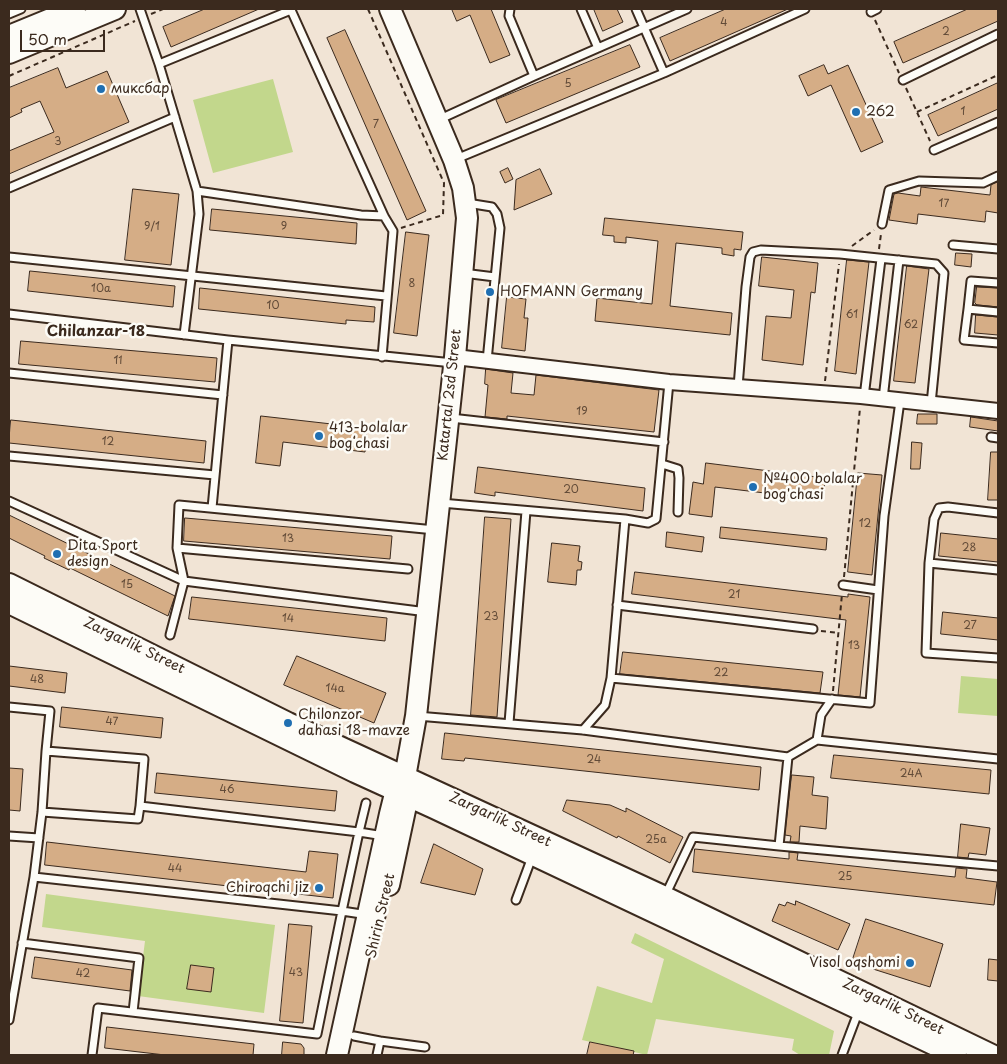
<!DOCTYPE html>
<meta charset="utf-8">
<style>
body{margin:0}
#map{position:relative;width:1007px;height:1064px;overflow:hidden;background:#f1e4d5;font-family:"Playpen Sans",sans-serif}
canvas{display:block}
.frame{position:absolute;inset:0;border:10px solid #3b2a1e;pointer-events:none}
.scale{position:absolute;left:20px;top:30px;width:85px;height:22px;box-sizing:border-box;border:2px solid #3b2a1e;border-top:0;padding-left:6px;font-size:15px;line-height:18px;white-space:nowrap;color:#3b2a1e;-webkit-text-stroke:4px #fdfcf7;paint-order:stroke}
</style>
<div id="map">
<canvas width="1007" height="1064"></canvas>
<div class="frame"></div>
<div class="scale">50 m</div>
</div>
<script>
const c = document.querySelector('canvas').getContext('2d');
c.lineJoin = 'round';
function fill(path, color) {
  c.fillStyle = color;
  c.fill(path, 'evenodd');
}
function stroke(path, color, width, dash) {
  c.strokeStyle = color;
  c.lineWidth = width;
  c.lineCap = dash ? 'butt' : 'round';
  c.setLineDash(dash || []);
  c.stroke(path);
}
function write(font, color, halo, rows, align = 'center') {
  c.font = font + ' "Playpen Sans",sans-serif';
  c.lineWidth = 5;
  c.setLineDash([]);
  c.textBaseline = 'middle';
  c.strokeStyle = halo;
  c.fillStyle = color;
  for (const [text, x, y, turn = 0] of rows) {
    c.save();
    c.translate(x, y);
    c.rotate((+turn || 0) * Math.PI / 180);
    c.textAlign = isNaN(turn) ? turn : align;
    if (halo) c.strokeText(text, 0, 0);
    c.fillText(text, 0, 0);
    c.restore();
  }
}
fill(new Path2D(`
 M273,79L293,152L213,173L193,100Z
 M961,676L998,679V716L958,713Z
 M46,894L275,925L264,1013L138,996L145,941L42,927Z
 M635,933L834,1031L829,1055H800L792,1050L794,1039L656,1019L647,1055L582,1040L597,986L652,1003L664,959L631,943Z`), '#c2d78c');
const building = new Path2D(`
 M205,9H259L171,47L163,27Z
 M452,9H491L510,55L490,63L470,15L457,21Z
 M594,9H617L623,22L603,31Z
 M726,9H788L670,61L660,38Z
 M968,9H998V21L903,63L894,42Z
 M345,30L426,211L407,220L327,38Z
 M630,45L640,67L506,123L496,100Z
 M824,65L828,74L848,65L883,142L861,152L831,85L808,96L799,76Z
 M58,68L66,88L107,71L129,122L9,174V151L54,132L40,101L21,109L22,112L9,118V88Z
 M998,83V109L938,136L928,115Z
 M508,168L513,179L505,183L500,172Z
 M540,169L552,194L514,210L516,180Z
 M998,182V213L986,211L985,222L918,214L917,224L889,220L894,194L898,193L920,196L921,187L990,195L991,185Z
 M133,189L179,194L171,265L125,260Z
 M212,209L357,223L356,244L210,230Z
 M605,218L743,232L741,250L734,249V256L722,254V248L676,243L670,306L732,313L730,335L595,321L597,298L652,304L658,241L626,237V243L614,242V236L603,235Z
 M406,232L429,235L417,336L394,333Z
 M956,253L972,254L971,267L955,265Z
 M762,257L818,263L815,293L811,292L803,365L762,360L766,316L791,318L794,290L759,286Z
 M847,260L869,262L856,374L835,371Z
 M907,266L929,269L915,383L894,381Z
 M30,271L175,286L173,307L28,291Z
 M977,287L998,288V307L977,305L975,303Z
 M200,288L375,307L374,322L346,320V324L199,309Z
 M507,297L526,299L524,318H528L525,351L502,348Z
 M976,315L998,317V335L975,333Z
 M21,341L217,358L215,382L19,364Z
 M486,369L513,373L511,393L534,395L536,375L659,390L654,432L507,416V419L485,417L488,385L485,384Z
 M918,414H937V424H917Z
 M261,416L367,428L365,452L283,442L280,466L256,463Z
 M971,417L998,421V431L970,427Z
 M11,420L206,441L204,463L9,443Z
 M912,442L922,443L920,469H911Z
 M991,452H998V500H988Z
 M706,463L825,478L823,500L715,487L712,517L689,514L693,482L703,484Z
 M478,467L645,488L643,511L495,492V496L475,493Z
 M858,473L882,475L872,575L848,572Z
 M9,515L175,596L168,616L70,568L69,570L44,558L45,556L9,538Z
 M485,517L511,519L497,717L471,715Z
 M185,518L392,536L390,559L184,541Z
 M721,527L827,538L826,550L720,538Z
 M667,532L704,537L702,552L666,547Z
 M941,533L998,539V562L939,556Z
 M552,543L580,546L578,561L582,562L581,570H577L576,585L548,582Z
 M635,572L848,597V594L870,597L860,697L838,695L846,620L632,594Z
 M192,597L387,618L385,641L189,619Z
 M943,612L998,618V640L941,634Z
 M623,652L823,672L820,693L620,674Z
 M297,656L386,693L374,723L284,685Z
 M9,666L67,673L65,693L9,686Z
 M62,707L163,718L161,738L60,727Z
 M445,733L761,767L759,790L465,758L464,761L442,759Z
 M834,755L991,770L989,794L831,778Z
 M9,768L23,769L20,811L9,810Z
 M157,773L337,791L335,811L155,793Z
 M792,775L814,777L812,795L828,797L826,829L800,826L799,842H790L791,836L785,835Z
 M567,800L610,805L626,812V808L683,837L670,863L618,836L617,838L563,811Z
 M961,824L990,828L986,855L969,853L968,858L958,857Z
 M47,842L306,872L309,851L338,854L333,898L45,865Z
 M434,844L483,869L475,895L421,883Z
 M695,849L789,859V852L798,853L797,860L955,877L956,868L967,869L966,878L997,882L994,905L693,872Z
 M796,901L850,924L838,950L772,921L779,904L785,906L787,902L795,905Z
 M866,919L943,944L930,987L873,969L874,965L853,959Z
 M289,924L312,926L303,1023L280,1021Z
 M35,957L132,970L130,991L32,978Z
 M989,959L998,960V981L988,980Z
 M191,965L214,968L211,992L187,989Z
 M107,1027L254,1044L253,1055H165L105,1048Z
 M283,1042L301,1044L304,1048V1055H282Z
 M590,1042L634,1051L633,1055H587Z`);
fill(building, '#d5ad86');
stroke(building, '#3b2a1e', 1);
const service = new Path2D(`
 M140,9L159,64L291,10L384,216L393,231L382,357
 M510,9L509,16L534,76
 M581,9L598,48
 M636,9L664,73
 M871,12L877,9
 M9,14L21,9
 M159,64L197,191L199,214L184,335
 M903,80L998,34
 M438,120L534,76L687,9
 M934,150L998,122
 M456,159L664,73L805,9
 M9,188L175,117
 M197,191L361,215L384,216
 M467,203L492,207L497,214L500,228L487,361
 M882,224L889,190L919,181L983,183L998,176
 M953,245L998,249
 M9,257L386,296
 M463,273L495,277
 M968,309L971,281L998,283
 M998,312L968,309L964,340L998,343
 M9,314L228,340L453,363
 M9,373L223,395
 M738,387L746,287L750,257L753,252L761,250L840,254L936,264L944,273L931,404
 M864,397L881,259
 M883,399L899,260
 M451,418L664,442
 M991,437L998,438
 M9,456L215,475
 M662,464L678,469L679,478L678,512
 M9,501L184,581L427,612
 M441,503L625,519L648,523L656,519L669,382
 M212,508L228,340
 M998,513L948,507L939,508L934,519L929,563L926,653L998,658
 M625,519L611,678L870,703L884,516L900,401
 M929,563L998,570
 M408,569L177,548L179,505L435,530
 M843,585L878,590
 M617,605L813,629
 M170,635L184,581L177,548
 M9,707L50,711L46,751L144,759L140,806
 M417,716L583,730L788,757L779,846L693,837L665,896
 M509,723L526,511
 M583,730L605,705L611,678
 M817,740L821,715L832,699
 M788,757L817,740L998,759
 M42,812L138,819L140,806L359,832L366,803
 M9,836L39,838
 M779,846L998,866
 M34,877L342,911L359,832L384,836
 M516,900L532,857
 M22,943L139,958L133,1012
 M9,1020L34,877L42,812L46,751
 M354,1036L380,1041
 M92,1055L98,1008L317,1034L342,911L381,917
 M377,1055L380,1041L425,1047
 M842,1055L859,1010`);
const minor = new Path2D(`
 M455,357L669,382L861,396L998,411`);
const secondary = new Path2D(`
 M9,36L75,9
 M9,53L115,9
 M9,584L288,723L665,897L992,1055
 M9,603L355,772L434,808L956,1055
 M389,885L408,796L406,784
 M337,1055L390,814L396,790L405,777L416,716L455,357L467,218L463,188L454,160L390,9`);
stroke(service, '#3b2a1e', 11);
stroke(minor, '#3b2a1e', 18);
stroke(secondary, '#3b2a1e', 24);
stroke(new Path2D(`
 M368,9L444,183L443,215L401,228
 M151,14L163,9
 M875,20L899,73
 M9,76L135,21
 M906,88L930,141
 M917,112L998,75
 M852,246L874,230
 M879,249L881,234
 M825,381L839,264
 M844,577L860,408
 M821,631L839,633
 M833,691L842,594`), '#3b2a1e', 2, [5, 4]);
stroke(service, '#fdfcf7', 7);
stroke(minor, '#fdfcf7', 14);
stroke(secondary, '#fdfcf7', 20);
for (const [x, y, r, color] of [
 [101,89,5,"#1f6fb2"],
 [856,112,5,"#1f6fb2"],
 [490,292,5,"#1f6fb2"],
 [319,436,5,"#1f6fb2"],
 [753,487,5,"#1f6fb2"],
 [57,554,5,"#1f6fb2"],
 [288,723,5,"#1f6fb2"],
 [319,888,5,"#1f6fb2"],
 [910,963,5,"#1f6fb2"]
]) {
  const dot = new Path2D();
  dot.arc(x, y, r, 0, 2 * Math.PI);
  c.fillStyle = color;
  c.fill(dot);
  stroke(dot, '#fdfcf7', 2);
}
write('11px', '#624b38', null, [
 ["4",724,23],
 ["2",946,32],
 ["5",568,84],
 ["1",963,112],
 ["7",376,125],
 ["3",58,142],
 ["17",944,204],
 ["9/1",152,227],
 ["9",284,227],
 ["8",412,284],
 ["10а",101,289],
 ["10",273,306],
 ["61",852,315],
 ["62",911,325],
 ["11",118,361],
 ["19",582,412],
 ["12",108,442],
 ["20",571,490],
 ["12",865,524],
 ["13",288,539],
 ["28",969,548],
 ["15",127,585],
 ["21",734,595],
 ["23",491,617],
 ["14",288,619],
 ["27",970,626],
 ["13",854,646],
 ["22",721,673],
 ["48",37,680],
 ["14a",335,689],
 ["47",112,722],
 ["24",594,760],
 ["24A",911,774],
 ["46",227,790],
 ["25a",656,840],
 ["44",175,869],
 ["25",845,877],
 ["43",296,973],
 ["42",83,974]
]);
write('14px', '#3b2a1e', '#fdfcf7', [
 ["миксбар",111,89],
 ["262",866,112],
 ["HOFMANN Germany",500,292],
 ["413-bolalar",329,428],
 ["bogʻchasi",329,444],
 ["№400 bolalar",763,479],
 ["bog'chasi",763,495],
 ["Dita Sport",67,546],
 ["design",67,562],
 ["Chilonzor",298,715],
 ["dahasi 18-mavze",298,731],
 ["Chiroqchi jiz",309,888,"right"],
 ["Visol oqshomi",900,963,"right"]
], 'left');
write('14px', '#3b2a1e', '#fdfcf7', [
 ["Katartal 2sd Street",450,395,-84],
 ["Zargarlik Street",134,646,26],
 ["Zargarlik Street",500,820,25],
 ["Shirin Street",381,916,-77],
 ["Zargarlik Street",893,1007,26]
]);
write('bold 15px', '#3b2a1e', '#fdfcf7', [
 ["Chilanzar-18",96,332]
]);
</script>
